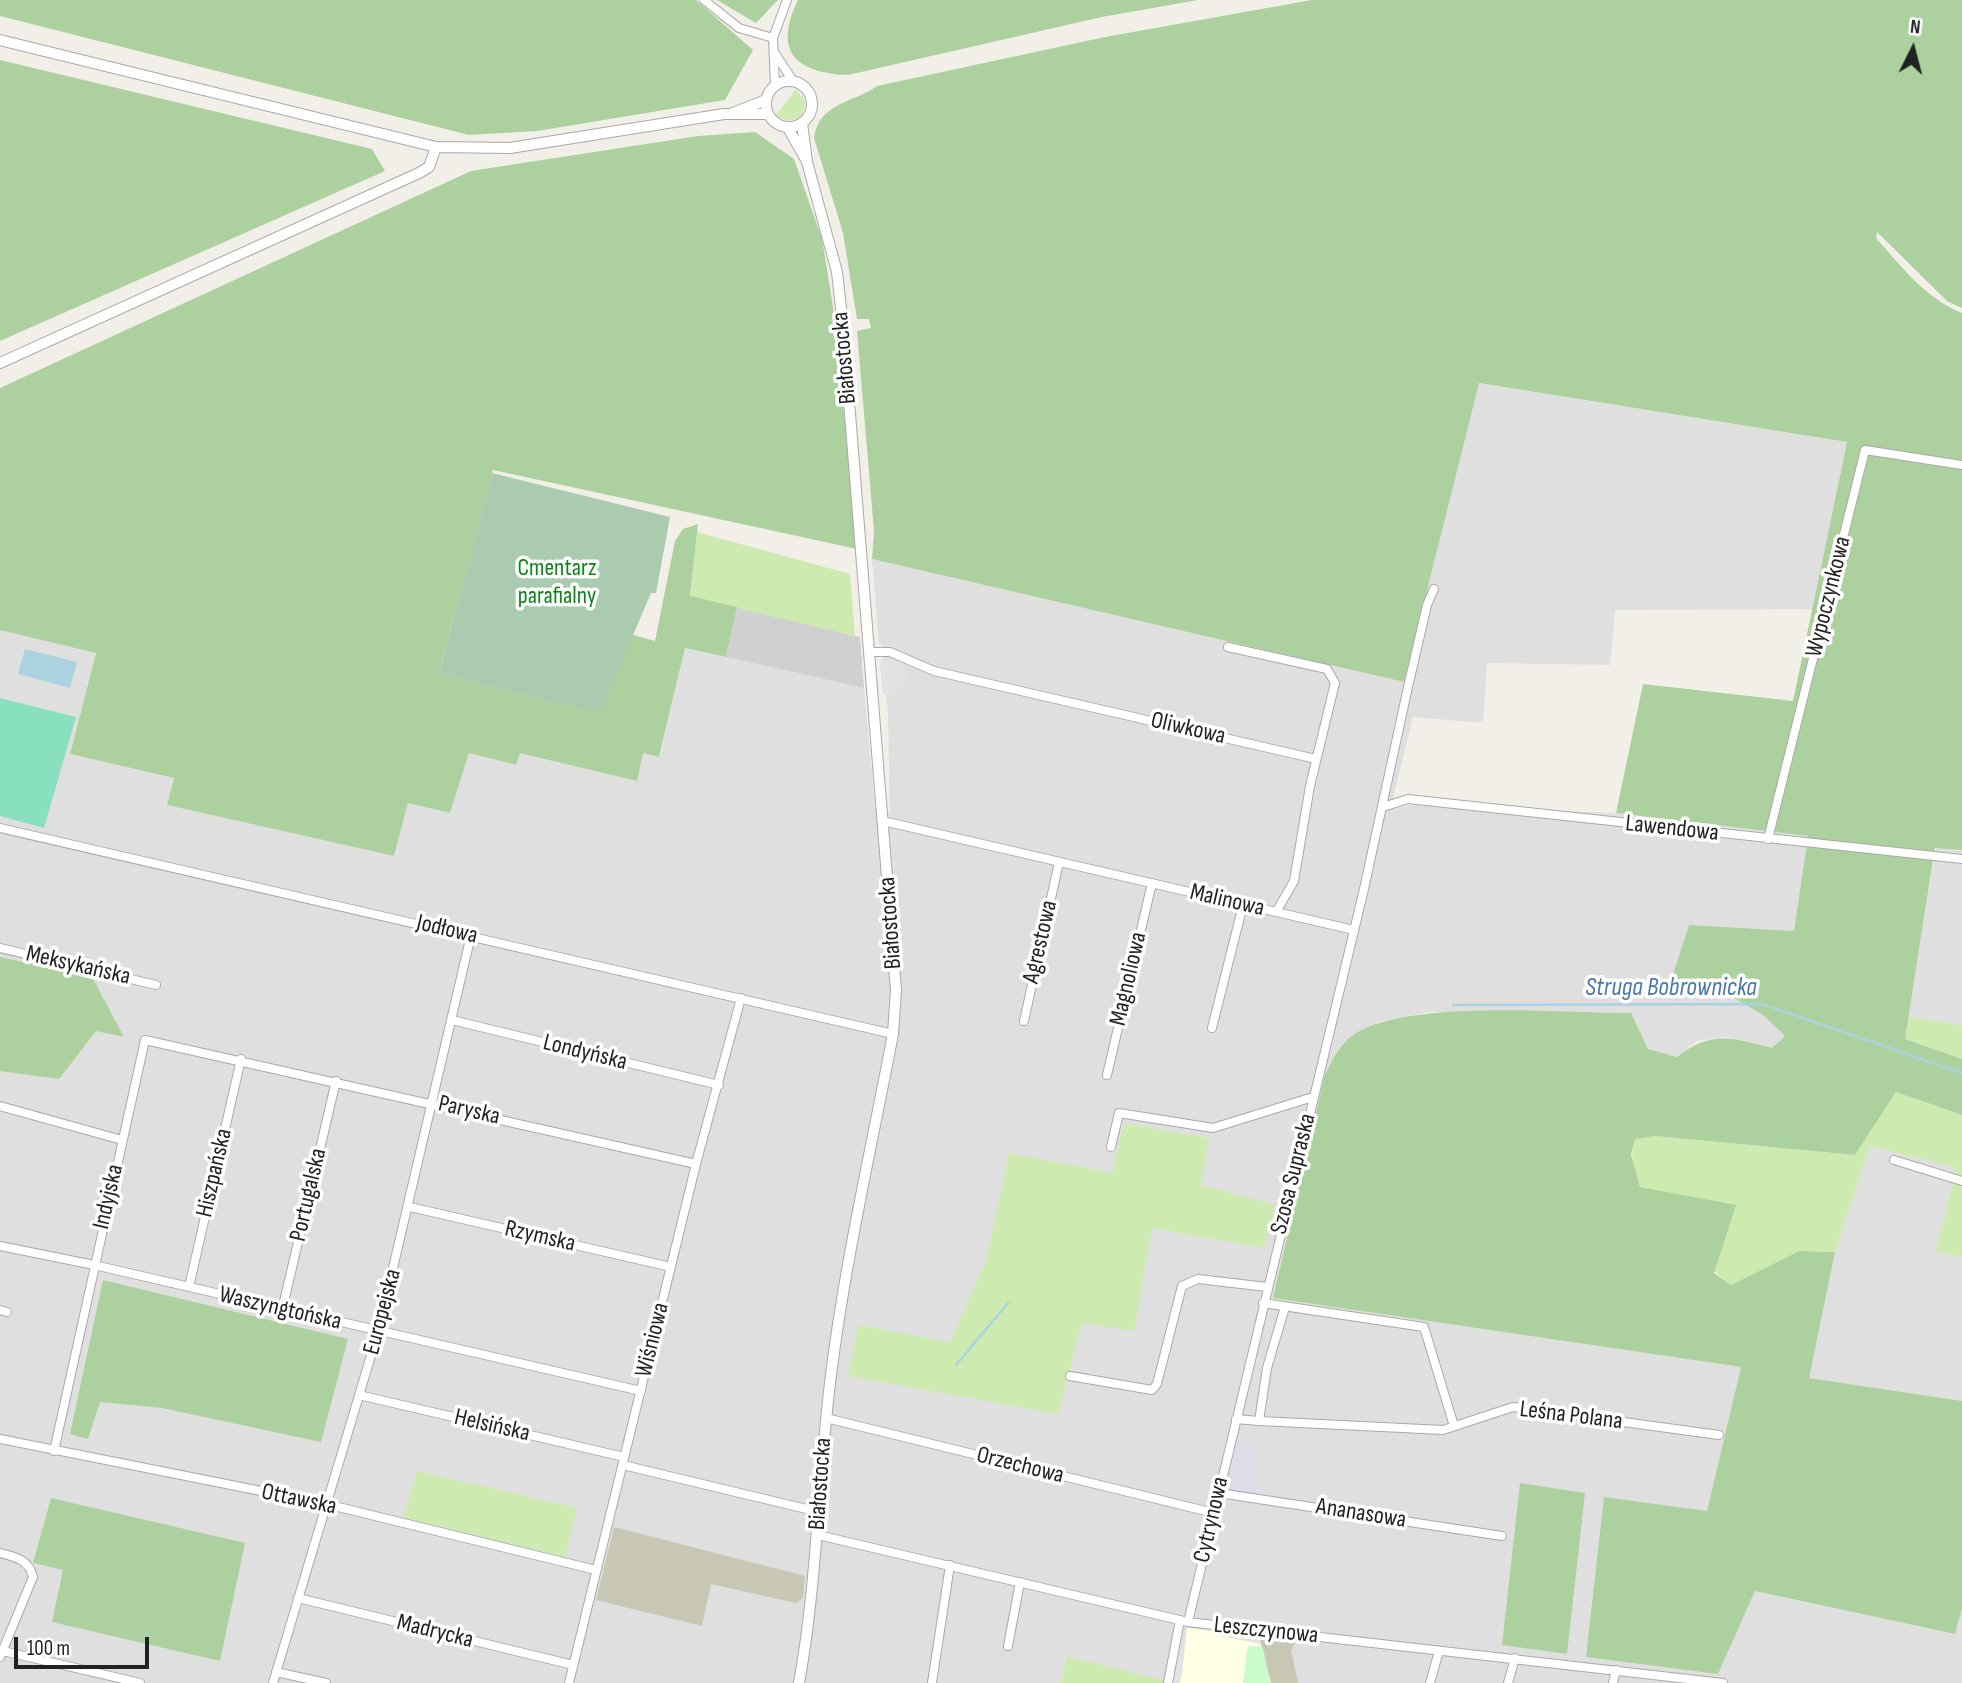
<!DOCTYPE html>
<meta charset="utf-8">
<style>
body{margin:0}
#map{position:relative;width:1962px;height:1683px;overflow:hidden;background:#f2efe9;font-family:"Sofia Sans Condensed",sans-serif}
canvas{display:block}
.north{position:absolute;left:1878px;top:14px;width:70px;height:70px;-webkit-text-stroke:5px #fff;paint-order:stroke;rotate:6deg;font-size:19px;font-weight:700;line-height:28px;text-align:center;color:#222}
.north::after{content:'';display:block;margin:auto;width:24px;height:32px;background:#222;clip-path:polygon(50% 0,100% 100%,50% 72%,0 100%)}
.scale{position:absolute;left:14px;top:1637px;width:135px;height:32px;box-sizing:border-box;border:4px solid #222;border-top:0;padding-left:9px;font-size:21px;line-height:24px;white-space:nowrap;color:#222;-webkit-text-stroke:5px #fff;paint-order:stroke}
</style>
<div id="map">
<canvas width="1962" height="1683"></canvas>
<div class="north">N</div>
<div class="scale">100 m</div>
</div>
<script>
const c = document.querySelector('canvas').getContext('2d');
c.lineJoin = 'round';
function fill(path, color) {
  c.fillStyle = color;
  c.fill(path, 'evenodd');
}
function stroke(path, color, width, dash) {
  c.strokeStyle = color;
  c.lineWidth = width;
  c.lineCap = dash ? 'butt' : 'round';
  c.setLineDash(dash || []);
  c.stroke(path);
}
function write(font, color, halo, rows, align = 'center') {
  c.font = font + ' "Sofia Sans Condensed",sans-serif';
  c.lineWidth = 7;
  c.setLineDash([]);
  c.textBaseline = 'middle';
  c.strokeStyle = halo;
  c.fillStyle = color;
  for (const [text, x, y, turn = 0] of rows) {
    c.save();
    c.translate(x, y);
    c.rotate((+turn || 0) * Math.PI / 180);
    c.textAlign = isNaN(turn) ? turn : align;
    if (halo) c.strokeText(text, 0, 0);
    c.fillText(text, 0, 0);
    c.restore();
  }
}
fill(new Path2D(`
 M1478,383L1847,442L1812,609L1615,610L1610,665L1487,663L1483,723L1413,717L1390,810L1410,805L1616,813L1808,836L1794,931L1689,925L1669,990H1720L1763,1015L1785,1036L1772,1048L1726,1037L1697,1041L1677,1057L1648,1049L1631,1013L1429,1012L1379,1022L1354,1034L1337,1052L1274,1298L1741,1367L1707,1511L1755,1591L1955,1634L1962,1608V1683H1172L1066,1656L1061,1683H0V630L96,652L70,754L174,778L167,805L394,856L408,803L450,813L469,753L516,765L519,753H643L660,756L685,648L864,688L875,808L890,813L888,713L886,694L883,693L880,662L884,661L882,644L879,643L872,559L1404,682ZM245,1543L63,1570L33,1563Z
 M1936,848L1962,850V1025L1908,1017Z
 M1870,1146L1956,1168L1936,1252L1962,1257V1401L1808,1378L1835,1252Z`), '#e0dfdf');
fill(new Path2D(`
 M1187,1628L1254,1636L1264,1646L1271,1683H1178Z`), '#ffffe5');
fill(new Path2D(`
 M737,607L860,637L864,688L726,657Z`), '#d0d0d0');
fill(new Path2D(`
 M614,1527L805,1576L803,1598L796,1603L711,1584L702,1626L596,1600Z
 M1258,1634L1296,1641L1291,1650L1298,1683H1271Z`), '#c7c7b4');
fill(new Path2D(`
 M796,89L805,101C806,119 790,126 776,115Z
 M697,532L850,574L855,636L690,597Z
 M1908,1017L1962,1025V1059L1905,1039Z
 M1896,1092L1962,1115V1257L1936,1252L1956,1168L1870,1146L1835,1252L1799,1251L1731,1285C1712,1272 1649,1207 1640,1186C1632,1171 1631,1155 1634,1139L1655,1136L1855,1155Z
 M1124,1123L1209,1138L1201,1185L1275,1205L1264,1248L1152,1228L1134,1331L1082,1323L1058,1414L848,1376L858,1325L950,1342L986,1261L1009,1153L1112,1173Z
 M417,1471L577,1508L565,1557L403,1518Z
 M1066,1656L1163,1680L1172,1683H1061Z`), '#cdebb0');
fill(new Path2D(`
 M0,0H696L753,50L725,100L537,131L469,135L0,16Z
 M717,0H778L756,23Z
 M798,0H1198L1102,17L848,75C795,73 773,51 798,0Z
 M1312,0H1962V308L1947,301L1877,232L1876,238C1902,267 1925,298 1962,313V850L1935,848L1905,1039L1962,1059V1115L1896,1092L1855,1155L1655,1136L1635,1139L1631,1155L1640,1187L1736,1205L1714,1273L1731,1285L1799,1251L1835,1252L1809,1378L1962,1401V1608L1955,1634L1755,1591L1718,1674L1586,1657L1604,1497L1707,1511L1741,1367L1273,1298L1325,1075C1333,1059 1340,1043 1356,1033C1412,999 1562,1013 1631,1013L1648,1049L1677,1057C1712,1030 1732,1038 1772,1048L1785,1036L1763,1015L1720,990H1668L1689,925L1794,931L1808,836L1616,813L1643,684L1793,701L1847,442L1479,383L1404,682L872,559L874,531L857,331L871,328L869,319H857L843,233L814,138C819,102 854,103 877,86L1105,37Z
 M0,60L372,149L385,171L0,341Z
 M755,132L794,159L822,239L835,319L857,549L493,470L439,674L565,704L598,625L655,641L675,541L683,529L698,524L690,596L737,607L726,657L685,648L659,757L643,753L637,781L520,753L516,765L469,753L450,813L408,803L394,856L167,805L174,778L70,754L96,653L0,630V388L471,171L698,136Z
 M0,957L92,977L124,1037L96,1031L59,1079L0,1071Z
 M103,1280L348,1339L321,1442L162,1408L100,1402L88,1439L70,1434Z
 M1520,1483L1585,1493L1567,1654L1502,1645Z
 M51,1498L245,1543L220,1661L52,1622L63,1570L33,1563Z`), '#add19e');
fill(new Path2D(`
 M492,473L670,517L656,593H651L600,713L439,674Z`), '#aacbaf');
fill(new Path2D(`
 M1248,1646L1263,1647L1270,1683H1243Z`), '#c8facc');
fill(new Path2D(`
 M0,698L76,717L44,828L0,816Z`), '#88e0be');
fill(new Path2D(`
 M883,658L901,661L908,675L905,683L889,697L883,693L880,662Z
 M1215,1629L1258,1634L1262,1644L1214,1635Z
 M1179,1638L1186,1639L1182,1674L1180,1683H1170Z`), '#e2e2e2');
fill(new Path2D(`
 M1231,1441L1252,1444L1262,1499L1219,1493Z`), '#dddde8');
fill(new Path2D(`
 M25,649L77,662L70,688L18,674Z`), '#aad3df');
stroke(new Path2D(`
 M1453,1005L1762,1004L1962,1073
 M956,1365L1008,1303`), '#aad3df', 2.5);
const minor = new Path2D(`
 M704,0L739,28L773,38
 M774,52L793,81
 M775,86L773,38L787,0
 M1228,647L1327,669L1335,683L1310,786L1294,881L1276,912
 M870,652H890L934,671L1316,759
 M1383,807L1408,799L1962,859
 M883,821L1354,930
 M0,828L893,1034
 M1768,839L1865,450L1962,465
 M0,948L156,985
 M452,1020L719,1085
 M1024,1021L1059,862
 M1212,1028L1243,905
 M1107,1075L1152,883
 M0,1106L122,1140
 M1111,1147L1119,1113L1213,1128L1313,1097
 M1894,1160L1962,1181
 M410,1207L671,1267
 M0,1246L94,1265L641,1391
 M189,1287L241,1059
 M1263,1303L1424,1327L1454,1426
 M0,1310L7,1312
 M282,1310L336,1081
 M1070,1376L1152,1390L1157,1384L1182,1286L1198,1279L1267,1287
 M359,1395L624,1457
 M826,1418L1214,1513
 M1236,1419L1259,1421L1267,1368L1285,1307
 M1259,1421L1443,1430L1513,1407L1719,1435
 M0,1439L326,1504L596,1570
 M54,1451L145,1040L696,1164
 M623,1465L819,1512
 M1219,1493L1502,1536
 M818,1535L1188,1622L1723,1683
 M0,1553C16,1557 29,1560 33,1577L0,1657
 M298,1598L573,1665
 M1188,1622L1364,889L1408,687L1427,605L1434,589
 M1008,1646L1020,1582
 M3,1651L140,1683
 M276,1672L326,1683
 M273,1683L378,1332L471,935
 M569,1683L696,1164L741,998
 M932,1683L950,1565
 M1168,1683L1180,1620
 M1430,1683L1439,1651
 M1508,1683L1515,1658
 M1613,1683L1616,1670`);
const tertiary = new Path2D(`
 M0,40L436,147L510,148L724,114H768
 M766 104a23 23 0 1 1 46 0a23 23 0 1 1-46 0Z
 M733,113L766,100
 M788,128L805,158
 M0,363L419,173L429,167L436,147
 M799,1683C817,1584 818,1483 830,1383C844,1266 871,1150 893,1034L896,990L843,326L837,272L807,162L802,123`);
stroke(minor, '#a9a9a9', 10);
stroke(tertiary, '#a9a9a9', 12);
stroke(minor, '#fff', 8);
stroke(tertiary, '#fff', 10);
write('24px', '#222', '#fff', [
 ["Białostocka",845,358,-95],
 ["Wypoczynkowa",1829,597,-76],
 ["Oliwkowa",1188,729,13],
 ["Lawendowa",1672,829,6],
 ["Malinowa",1227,901,13],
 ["Białostocka",891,923,-94],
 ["Jodłowa",447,930,13],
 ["Agrestowa",1041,942,-77],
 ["Meksykańska",78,966,13],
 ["Magnoliowa",1129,979,-77],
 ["Londyńska",585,1053,14],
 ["Paryska",469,1111,13],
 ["Hiszpańska",215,1173,-77],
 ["Szosa Supraska",1294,1174,-76],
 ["Portugalska",309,1195,-77],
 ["Indyjska",109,1197,-77],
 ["Rzymska",540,1237,13],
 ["Waszyngtońska",280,1309,13],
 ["Europejska",383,1312,-75],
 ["Wiśniowa",653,1340,-76],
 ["Leśna Polana",1571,1416,7],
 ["Helsińska",492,1426,13],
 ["Orzechowa",1020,1466,14],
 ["Białostocka",821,1484,-86],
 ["Ottawska",299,1500,12],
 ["Ananasowa",1361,1514,9],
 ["Cytrynowa",1212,1520,-77],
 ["Leszczynowa",1266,1631,6],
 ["Madrycka",435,1632,14]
]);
write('24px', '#0c8416', '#fff', [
 ["Cmentarz",557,569],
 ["parafialny",557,597]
]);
write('italic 26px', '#4a7aab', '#fff', [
 ["Struga Bobrownicka",1671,988]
]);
</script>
